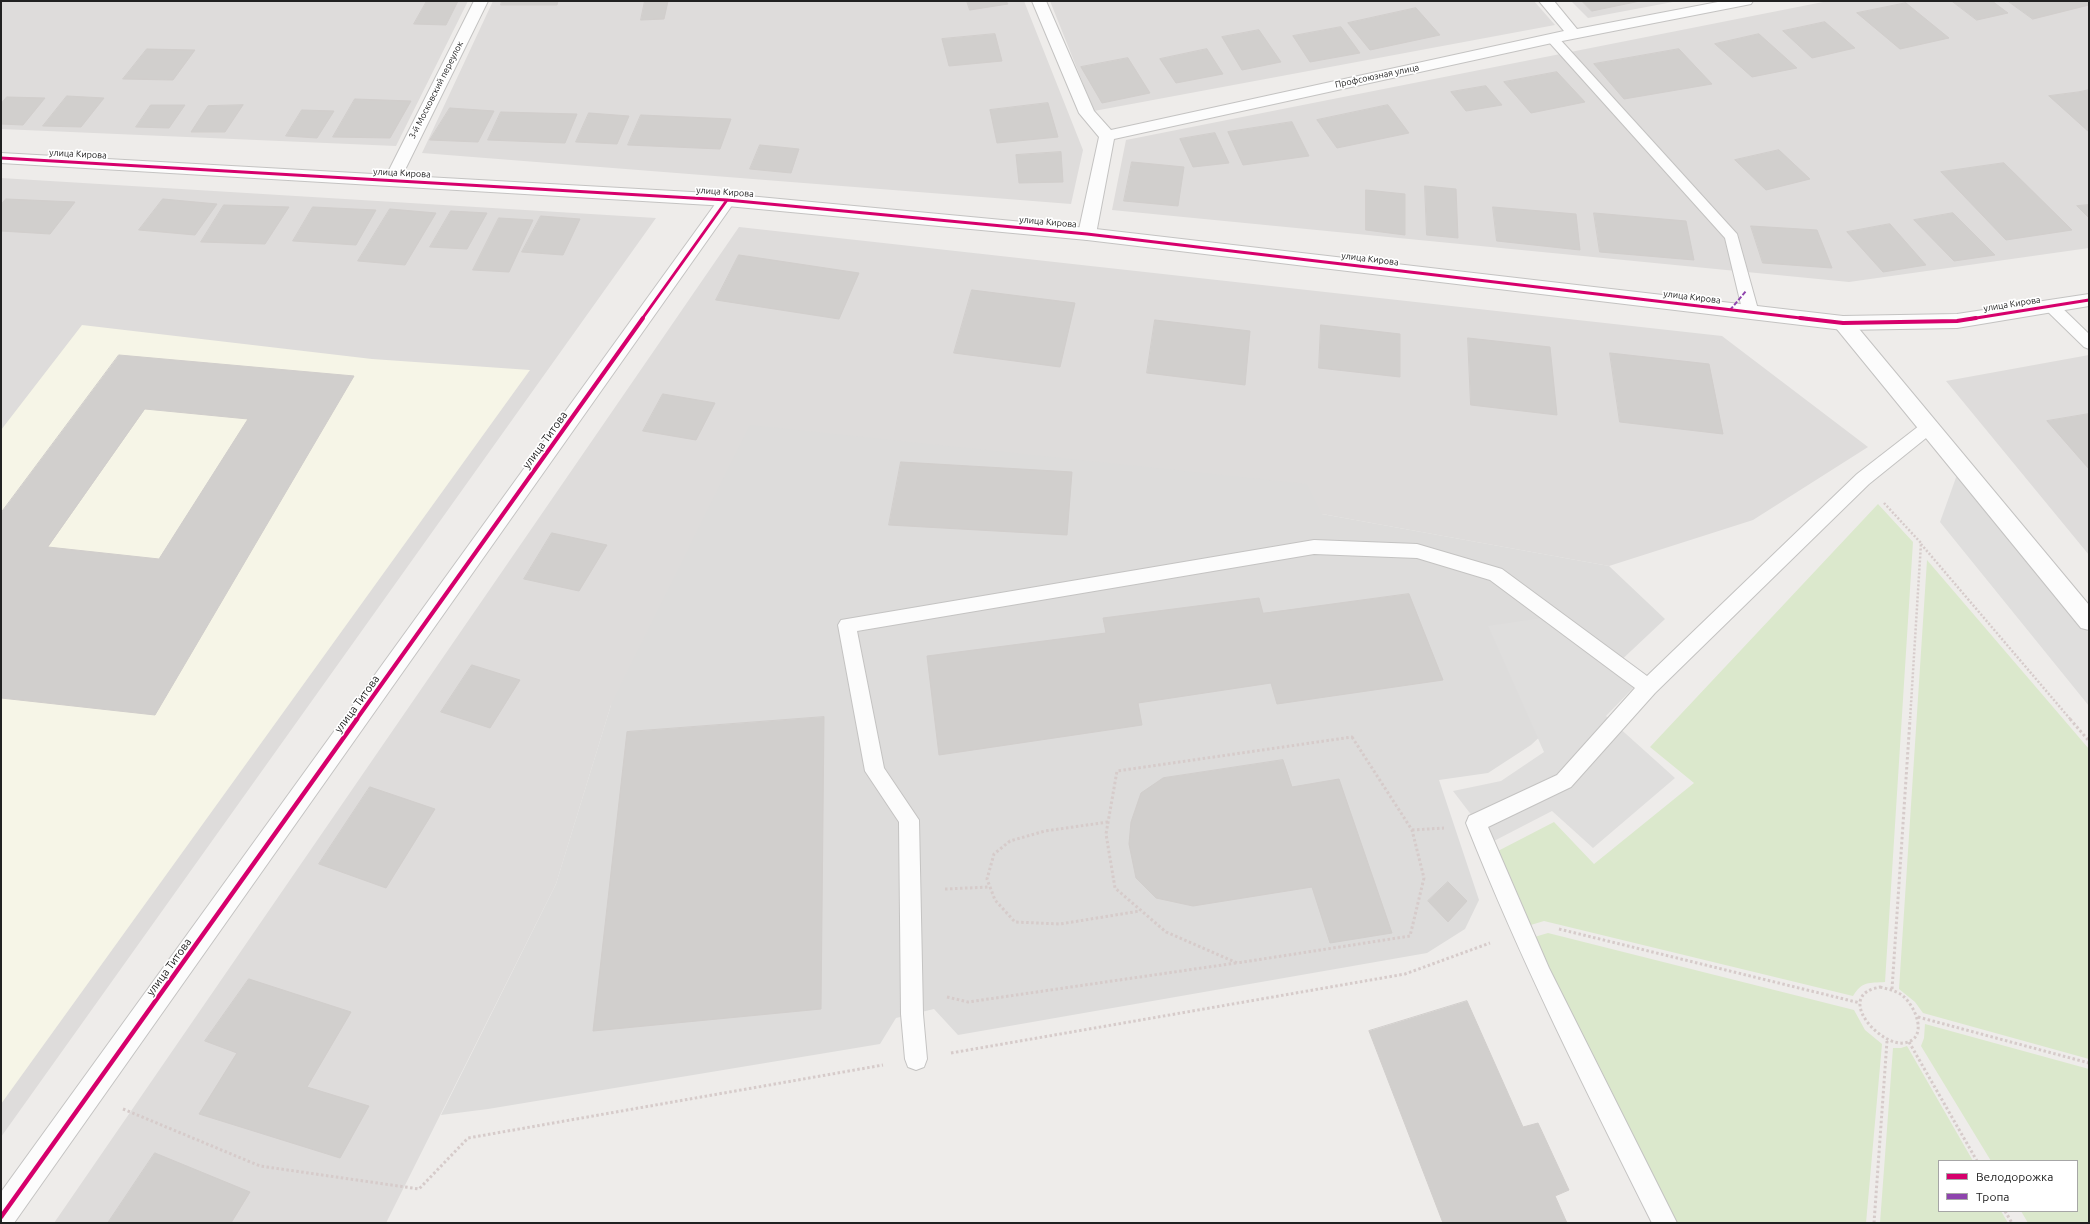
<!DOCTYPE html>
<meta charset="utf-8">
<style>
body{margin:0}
#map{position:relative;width:2090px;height:1224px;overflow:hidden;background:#eeecea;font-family:Ubuntu,sans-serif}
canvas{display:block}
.frame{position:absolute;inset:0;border:2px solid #212121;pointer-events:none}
.legend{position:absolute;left:1938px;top:1160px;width:140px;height:52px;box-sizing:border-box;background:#fff;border:1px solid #a6a6a6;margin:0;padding:5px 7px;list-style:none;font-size:12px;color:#212121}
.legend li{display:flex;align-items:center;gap:8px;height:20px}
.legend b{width:20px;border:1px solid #a6a6a6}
</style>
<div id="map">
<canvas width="2090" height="1224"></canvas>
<div class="frame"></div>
<ul class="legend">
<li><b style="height:5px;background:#d6006c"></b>Велодорожка</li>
<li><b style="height:5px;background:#8e44ad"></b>Тропа</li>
</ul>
</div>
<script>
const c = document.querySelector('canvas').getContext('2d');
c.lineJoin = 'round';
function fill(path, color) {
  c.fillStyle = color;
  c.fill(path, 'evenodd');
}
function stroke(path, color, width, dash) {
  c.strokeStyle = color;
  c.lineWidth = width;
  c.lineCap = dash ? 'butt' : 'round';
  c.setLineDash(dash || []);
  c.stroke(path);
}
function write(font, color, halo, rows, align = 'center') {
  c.font = font + ' Ubuntu,sans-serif';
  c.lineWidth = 3.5;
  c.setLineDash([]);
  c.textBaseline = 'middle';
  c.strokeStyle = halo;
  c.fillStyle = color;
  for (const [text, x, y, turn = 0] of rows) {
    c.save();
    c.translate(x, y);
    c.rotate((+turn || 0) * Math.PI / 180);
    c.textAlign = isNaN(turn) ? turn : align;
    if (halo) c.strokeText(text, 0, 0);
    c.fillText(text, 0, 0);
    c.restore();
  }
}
fill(new Path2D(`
 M1,1H468L396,146L1,129Z
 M493,1H1024L1083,150L1071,204L422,153Z
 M1050,1H1534L1555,25L1094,111Z
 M1571,1H1678L1588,18Z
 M1828,1H2089V248L1849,282L1112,210L1126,140Z
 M1,178L656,218L1,1137Z
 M739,227L1722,336L1868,447L1753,520L1609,566L1322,514L611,705L556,884L386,1223H54Z
 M2089,355V555L1946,381Z`), '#dedcdb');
fill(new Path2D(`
 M82,325L372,359L530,370L1,1104V430Z`), '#f6f5e7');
fill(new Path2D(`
 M750,425L1307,484L1322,514L1609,566L1665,619L1531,745L1488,773L1439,780L1479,900L1465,929L1427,953L958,1035L934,1009L896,1018L880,1044L488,1109L441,1115L556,884L611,705Z`), '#dddcdb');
fill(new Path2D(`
 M1878,504L1913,542L1885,982C1869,983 1862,981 1853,996L1544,921L1524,927L1496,852L1554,822L1594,864L1694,783L1650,747Z
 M1927,560L2089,749V1059L1923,1013L1915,1002L1899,989Z
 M1548,933L1854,1010L1865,1030L1882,1044L1866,1223H1675L1531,938Z
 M1925,1024L2089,1069V1223H2028L2021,1211H2077V1161H1991L1921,1046L1924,1038Z
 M1907,1046L1973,1161H1939V1211H2001L2008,1223H1880L1893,1048H1901Z`), '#dbe8cc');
fill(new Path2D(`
 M1958,472L2089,633V706L1940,522Z
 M1542,618L1635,686L1606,716L1675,778L1593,848L1552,811L1492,842L1453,791L1501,781L1544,752L1488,626Z`), '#dfdedd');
const building = new Path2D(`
 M427,1H458L446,25L414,24Z
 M502,1H558L557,5H501Z
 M645,1H668L664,19L641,20Z
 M967,1H1006L1008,4L970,10Z
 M1582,1H1640L1592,11Z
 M1952,1H1992L2008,13L1977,20Z
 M2008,1H2089V5L2033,19Z
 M1906,3L1949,38L1900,49L1857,13Z
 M1416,8L1440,35L1370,50L1348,23Z
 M1825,22L1855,48L1812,58L1783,31Z
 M1341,27L1360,53L1310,62L1293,36Z
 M1259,30L1281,62L1242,70L1222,37Z
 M995,34L1002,61L949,66L942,39Z
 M1759,34L1797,68L1752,77L1715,44Z
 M147,49L195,50L173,80L123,79Z
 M1207,49L1223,74L1176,83L1160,59Z
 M1679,49L1712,84L1624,99L1594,64Z
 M1128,58L1150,93L1102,103L1081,67Z
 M1557,72L1585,102L1531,113L1504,82Z
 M1486,86L1502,105L1466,111L1451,92Z
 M2089,90V100L2080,92Z
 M2080,92L2089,100V132L2049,96Z
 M67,96L104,98L81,127L43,126Z
 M7,97L45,98L23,125L1,124V104Z
 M355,99L411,101L390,138L333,137Z
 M1048,103L1058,137L997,143L990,110Z
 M151,105H185L169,128L136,127Z
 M243,105L225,132H191L208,106Z
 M1388,105L1409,133L1337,148L1317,120Z
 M450,108L494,111L478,142L430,140Z
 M302,110L334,111L317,138L286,136Z
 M501,112L577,114L565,143L488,140Z
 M589,113L629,116L617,144L576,142Z
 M641,115L731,119L720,149L628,145Z
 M1292,122L1309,156L1243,165L1228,132Z
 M1215,133L1229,163L1193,167L1180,139Z
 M760,145L799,149L791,173L750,169Z
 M1779,150L1810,179L1766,190L1735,160Z
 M1061,152L1063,182L1019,183L1016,155Z
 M1132,162L1184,167L1178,206L1124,201Z
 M2004,163L2072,230L2006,240L1941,172Z
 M1425,186L1456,189L1458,238L1427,235Z
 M1366,190L1405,194V235L1366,230Z
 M6,199L75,202L50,234L1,231V205Z
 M163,199L217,204L195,235L139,230Z
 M224,205L289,207L265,244L201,242Z
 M2089,205V218L2077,206Z
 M313,207L376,210L356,245L293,241Z
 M1493,207L1576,214L1580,250L1497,241Z
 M390,209L436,213L405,265L358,261Z
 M451,211L487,213L467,249L430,247Z
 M1594,213L1686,221L1694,260L1600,252Z
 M1953,213L1995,255L1954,261L1914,220Z
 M541,216L580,219L563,255L522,252Z
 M499,218L533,220L509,272L473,270Z
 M1890,224L1926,265L1883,272L1847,232Z
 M1751,226L1817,230L1832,268L1763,263Z
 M739,255L859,273L839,319L716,300Z
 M972,290L1075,303L1060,367L954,353Z
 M1155,320L1250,331L1245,385L1147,373Z
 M1321,325L1400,334V377L1319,368Z
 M1468,338L1550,347L1557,415L1471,405Z
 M1610,353L1709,364L1723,434L1620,422Z
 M119,355L354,376L155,715L1,698V513ZM145,409L248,419L159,559L48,547Z
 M663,394L715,403L696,440L643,431Z
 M2089,414V469L2047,421Z
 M901,462L1072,472L1067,535L889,525Z
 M552,533L607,545L579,591L524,579Z
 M1409,594L1443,680L1277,704L1271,683L1138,703L1142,725L939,755L927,656L1106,633L1103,618L1259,598L1263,613Z
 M472,665L520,680L490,728L441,712Z
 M824,717L821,1009L593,1031L627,732Z
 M1283,760L1292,787L1339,779L1392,933L1330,943L1312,887L1193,906L1156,898L1136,878L1129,844L1131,822L1141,793L1163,778Z
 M370,787L435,809L386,888L319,864Z
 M1448,882L1467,901L1448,922L1428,901Z
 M249,979L351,1012L307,1087L369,1106L340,1158L199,1114L237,1053L205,1041Z
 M1467,1001L1523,1127L1538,1123L1569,1190L1555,1196L1567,1223H1443L1369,1031Z
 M155,1153L250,1192L231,1223H108Z`);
fill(building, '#d1cfcd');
stroke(building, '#d1cecc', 1);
const service = new Path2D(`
 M1552,34L1556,35L1737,234L1759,313L1756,317L1751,318L1746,317L1743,313L1725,238L1548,41L1546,38Z
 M2051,301L2056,302L2089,334V349L2084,347L2046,310L2043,306L2046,302Z
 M1930,420L1936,422L1938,426L1936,430L1869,484L1655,693L1571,787L1488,827L1549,968L1677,1223H1652C1586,1091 1520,960 1466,823L1469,816L1557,775L1635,688L1490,580L1417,558L1314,554L857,631L884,768L919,820L923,1014L927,1059L924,1067L916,1070L908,1067L905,1059L901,1014L899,822L865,771L838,625L841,620L1314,540L1417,544L1502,569L1647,676L1857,474L1924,422Z`);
const minor = new Path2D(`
 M474,1H488L400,180L398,184L392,185L386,184L384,180Z
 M1032,1H1046L1094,111L1111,130L1564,31L1539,1H1554L1577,29L1723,1H1753L1751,4L1746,5L1552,43L1114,139L1096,234L1093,238L1087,240L1081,238L1078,234L1099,137L1079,113Z
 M727,194L733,196L736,200L733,204L14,1223H1V1192L721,196Z
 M1843,316L1850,318L2089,605V630L2081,628L1836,328L1834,323L1836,318Z`);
const tertiary = new Path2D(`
 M1,153L727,194L1087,228L1843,316L1957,314L2089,294V306L1957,328L1843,330L1087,240L727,206L1,163Z`);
stroke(service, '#c4c3c2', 2);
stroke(minor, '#c4c3c2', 2);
stroke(tertiary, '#c4c3c2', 2);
stroke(new Path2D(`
 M1884,503L1921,543L1910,720
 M1921,544L2071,720`), '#d6cbca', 2.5, [2, 2]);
stroke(new Path2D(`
 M2070,719L2089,741
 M1352,737L1412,830L1424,878L1410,936L1237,963L1166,932L1115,888L1106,834L1117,771Z
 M1108,822L1045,831L1010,841L994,854L987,879L995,900L1015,922L1060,924L1140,911
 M1412,830L1444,828
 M945,889L990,887
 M1559,929L1860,1003
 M1880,987C1888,989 1897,991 1903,996C1916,1007 1929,1039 1904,1043C1882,1046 1843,1005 1868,991C1871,989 1876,988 1880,987Z
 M1892,989L1910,719
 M947,997L968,1002L1236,963
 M1918,1017L2089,1063
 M1909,1042L1977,1161
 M951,1053L1405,974L1490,943
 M123,1109L260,1166L419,1189L468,1138L883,1065
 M2005,1211L2012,1223
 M1874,1223L1887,1041`), '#d6cbca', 3, [2.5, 2.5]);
fill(service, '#fcfcfc');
fill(minor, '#fcfcfc');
fill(tertiary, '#fcfcfc');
stroke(new Path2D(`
 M1730,310L1746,291`), '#8e44ad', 2, [4.5, 2]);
stroke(new Path2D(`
 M1,158L727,200L1087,234L1809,319
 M642,319L727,200
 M1970,319L2089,300`), '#d6006c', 3);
stroke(new Path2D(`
 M1800,318L1843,323L1957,321L1976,318
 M356,720L643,318`), '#d6006c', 4);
stroke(new Path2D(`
 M1,1217L357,719`), '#d6006c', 4.5);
write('9px', '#212121', '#fff', [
 ["Профсоюзная улица",1377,76,-12],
 ["3-й Московский переулок",436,90,-63],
 ["улица Кирова",78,154,3],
 ["улица Кирова",402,173,3],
 ["улица Кирова",725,192,4],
 ["улица Кирова",1048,222,5],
 ["улица Кирова",1370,259,7],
 ["улица Кирова",1692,297,7],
 ["улица Кирова",2012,304,-9]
]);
write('11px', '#212121', '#fff', [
 ["улица Титова",545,440,-54],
 ["улица Титова",357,704,-54],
 ["улица Титова",169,967,-54]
]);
</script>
